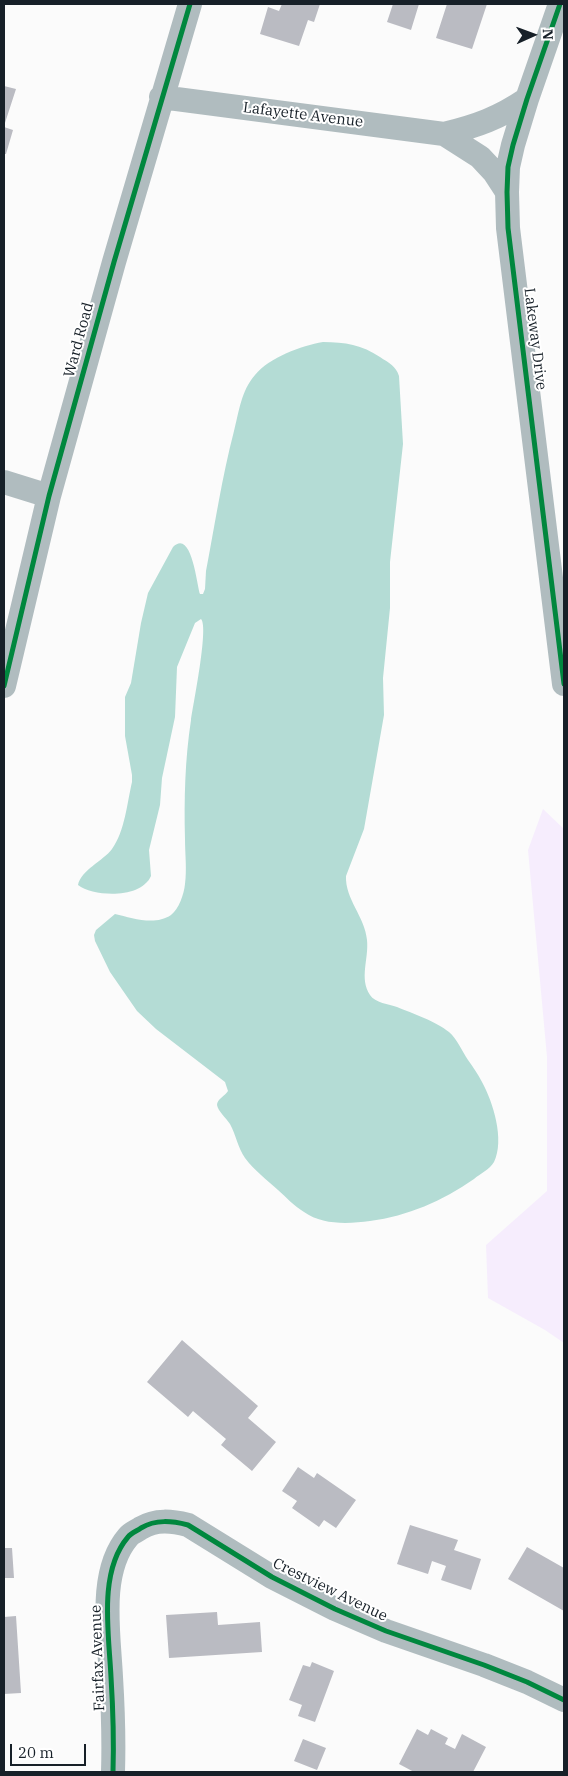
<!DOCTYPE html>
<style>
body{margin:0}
#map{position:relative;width:568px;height:1776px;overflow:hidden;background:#fbfbfb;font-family:"IBM Plex Serif",serif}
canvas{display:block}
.frame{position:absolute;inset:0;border:5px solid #172028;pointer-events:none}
.north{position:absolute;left:508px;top:10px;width:50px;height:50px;-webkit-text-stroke:4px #fff;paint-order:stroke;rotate:88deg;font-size:14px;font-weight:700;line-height:20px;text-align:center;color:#172028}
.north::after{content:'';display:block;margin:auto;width:18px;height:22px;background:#172028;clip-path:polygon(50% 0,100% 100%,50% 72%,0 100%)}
.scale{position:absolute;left:10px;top:1744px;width:76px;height:22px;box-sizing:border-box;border:2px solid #172028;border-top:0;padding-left:6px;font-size:15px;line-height:18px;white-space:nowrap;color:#172028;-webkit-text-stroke:4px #fff;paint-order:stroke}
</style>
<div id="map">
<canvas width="568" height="1776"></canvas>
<div class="frame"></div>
<div class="north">N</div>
<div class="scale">20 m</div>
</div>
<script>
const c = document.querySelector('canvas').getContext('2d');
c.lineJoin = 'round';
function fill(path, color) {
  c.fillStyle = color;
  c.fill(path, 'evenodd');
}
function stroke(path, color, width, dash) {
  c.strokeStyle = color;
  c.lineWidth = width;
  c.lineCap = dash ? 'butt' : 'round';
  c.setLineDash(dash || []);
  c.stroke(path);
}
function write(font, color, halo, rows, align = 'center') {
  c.font = font + ' "IBM Plex Serif",serif';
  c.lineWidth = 4;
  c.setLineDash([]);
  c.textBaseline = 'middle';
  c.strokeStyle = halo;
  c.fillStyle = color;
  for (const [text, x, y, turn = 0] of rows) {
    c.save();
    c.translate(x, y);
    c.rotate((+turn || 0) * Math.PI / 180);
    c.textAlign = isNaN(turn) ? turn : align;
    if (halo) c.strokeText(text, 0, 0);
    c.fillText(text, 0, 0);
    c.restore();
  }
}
fill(new Path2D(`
 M543,809L564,829V1343L545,1330L488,1298L486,1245L547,1191V1057L528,850Z`), '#f6edfd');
fill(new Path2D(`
 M323,342C345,342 362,345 380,357C389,363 396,366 399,376L403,444L390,562V608L383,678L384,715L364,829L346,876C345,899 365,917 367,940C369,959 359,978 370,995C375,1003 389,1004 397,1007C412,1013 437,1022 449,1032C457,1039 462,1051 468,1060C473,1067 478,1074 482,1082C493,1102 505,1140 494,1162C490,1169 480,1174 474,1179C442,1201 408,1216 370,1221C348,1224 322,1225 304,1212C294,1206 286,1197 278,1190C267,1180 254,1170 245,1158C238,1148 236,1135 230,1124C226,1118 218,1111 217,1105C217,1099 225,1096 228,1091L225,1082L156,1029L137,1011L110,972L95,941L94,935L96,930L115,914C132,918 155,926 171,915C179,909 184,894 185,884C187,869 185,854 185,839C184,799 185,759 191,720C193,705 209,627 201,619L195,623L177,667L175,717L162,778L160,805L149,850L151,876C141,899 94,897 78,885C81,870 103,861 112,849C125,831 127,803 132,782V775L125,736V697L131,683L141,623L148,593L173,547C192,528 197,587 200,594H203L205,589L206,571C215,524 222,477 234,431C239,412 241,391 255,375C270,357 301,346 323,342Z`), '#b4dcd5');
fill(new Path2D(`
 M282,4H320L314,22L308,20L299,46L260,34L268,7L279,11Z
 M393,4H419L411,30L387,22Z
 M447,4H487L472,49L436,38Z
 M4,86L16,89L4,126Z
 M4,127L13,130L6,154H4Z
 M182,1340L258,1406L248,1418L276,1442L252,1471L221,1445L226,1439L193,1411L188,1417L147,1382Z
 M298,1467L314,1478L317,1473L356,1500L336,1528L324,1520L319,1527L292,1508L297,1501L282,1491Z
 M410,1525L458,1540L454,1550L481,1559L471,1590L441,1580L446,1566L432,1561L428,1574L397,1564Z
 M527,1547L564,1568V1611L508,1579Z
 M4,1548H12L14,1578H4Z
 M217,1612L218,1625L260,1622L262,1652L169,1658L166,1615Z
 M16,1616L21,1693L4,1694V1617Z
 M312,1662L334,1671L315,1722L298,1716L302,1705L289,1700L303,1665L310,1667Z
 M417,1729L428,1735L431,1729L448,1738L445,1744L455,1749L462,1734L486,1747L473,1772H414L399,1764Z
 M303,1739L326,1748L317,1770L294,1761Z`), '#babbc2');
stroke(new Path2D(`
 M560,4L527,99L513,145L508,167L507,192L508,228L564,684
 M161,97L444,134C477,126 499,118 527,99
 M444,134L480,157L494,172L507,192
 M4,482L49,496
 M4,686L49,496L114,262L190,4
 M113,1772C114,1740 113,1709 111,1677C109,1634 98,1572 128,1537C131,1533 137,1531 141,1528C156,1519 172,1521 188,1525L272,1577L335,1609L386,1631L484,1665L527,1682L564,1700`), '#b0bcbf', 24);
stroke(new Path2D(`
 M560,4L527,99L513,145L508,167L507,192L508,228L564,684
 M4,686L49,496L114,262L190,4
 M113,1772C114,1740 113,1709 111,1677C109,1634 98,1572 128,1537C131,1533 137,1531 141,1528C156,1519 172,1521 188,1525L272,1577L335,1609L386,1631L484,1665L527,1682L564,1700`), '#00873e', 5);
write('15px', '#172028', '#fff', [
 ["Lafayette Avenue",303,115,7],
 ["Lakeway Drive",535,339,83],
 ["Ward Road",79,340,-75],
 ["Crestview Avenue",330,1590,26],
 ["Fairfax Avenue",98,1658,-92]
]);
</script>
